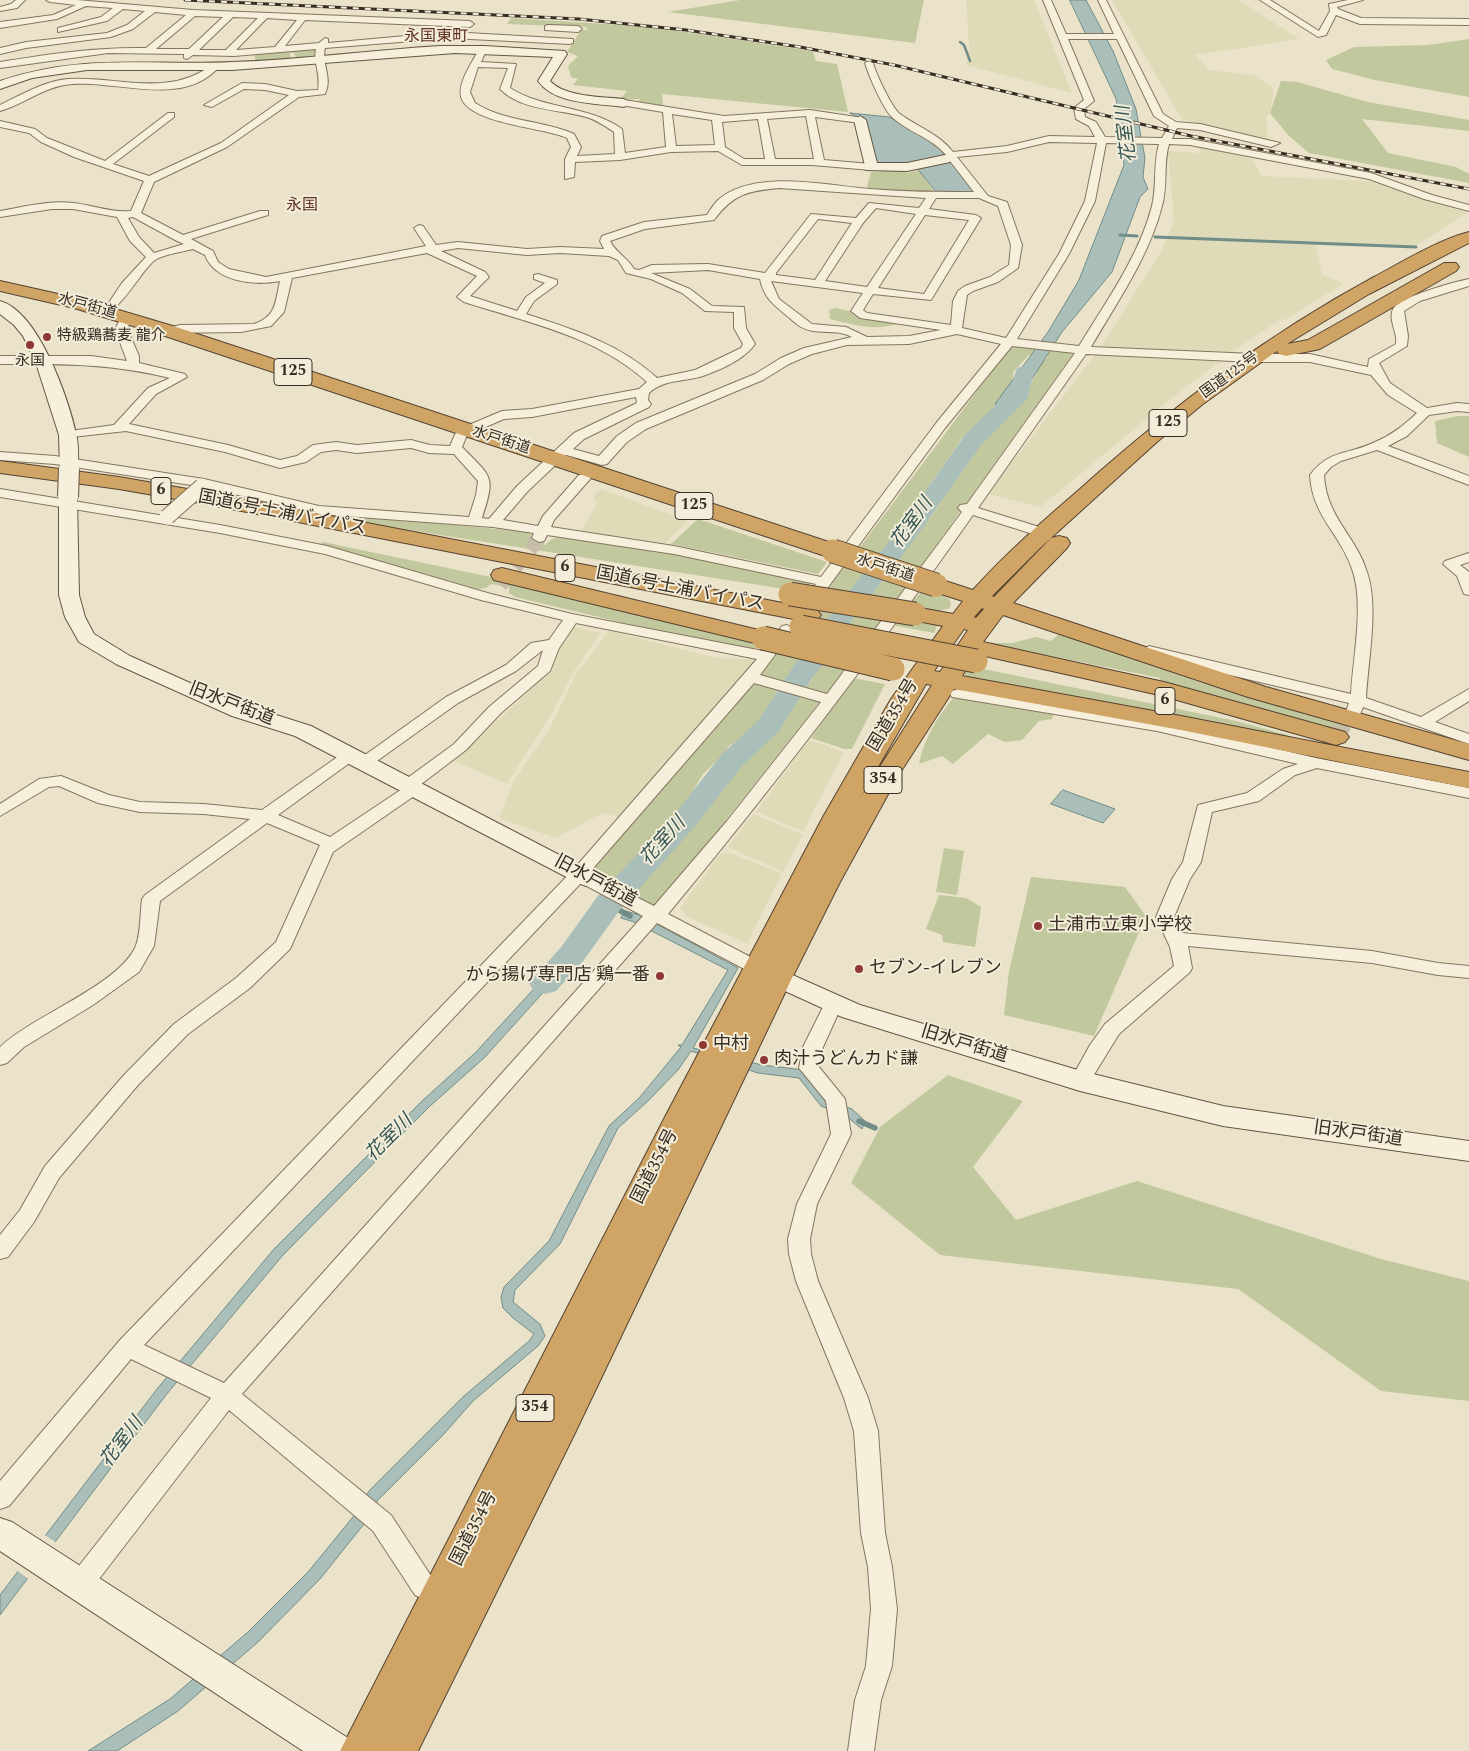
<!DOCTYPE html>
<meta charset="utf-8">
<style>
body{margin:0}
canvas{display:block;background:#eae2c9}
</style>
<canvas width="1469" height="1751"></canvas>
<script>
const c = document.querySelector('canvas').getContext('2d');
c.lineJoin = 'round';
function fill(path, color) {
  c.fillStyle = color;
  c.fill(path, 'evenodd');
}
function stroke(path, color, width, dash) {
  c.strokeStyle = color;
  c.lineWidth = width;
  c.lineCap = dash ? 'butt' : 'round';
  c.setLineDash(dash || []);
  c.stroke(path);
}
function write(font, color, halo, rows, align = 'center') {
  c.font = font + ' Spectral,"Noto Sans JP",serif';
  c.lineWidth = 4;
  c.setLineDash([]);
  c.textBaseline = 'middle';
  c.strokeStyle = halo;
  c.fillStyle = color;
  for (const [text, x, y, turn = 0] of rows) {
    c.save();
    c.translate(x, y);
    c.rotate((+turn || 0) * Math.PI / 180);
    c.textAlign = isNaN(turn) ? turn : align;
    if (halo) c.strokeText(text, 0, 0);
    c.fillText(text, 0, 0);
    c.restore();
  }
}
fill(new Path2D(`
 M966,0H1034L1072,93L966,65L969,45Z
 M1112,0H1239L1299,39L1195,55L1209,70L1257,76L1274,89L1270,113L1266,118L1268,140L1182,119Z
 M1201,147L1253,159L1261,176L1368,181L1467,213L1415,246L1316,244L1322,275L1343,284L1285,320L1281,319L1239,347L1165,403L1041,507L988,494L1101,347L1162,250L1174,221L1168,151L1199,153Z
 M601,489L688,521L665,543L581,531L597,504L593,496Z
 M571,626L600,633L573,673L552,713L507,784L452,760L513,707L546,673L554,652Z
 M609,631L717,658L756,659L620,817L602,813L556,838L499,818L513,782L550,728L575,676Z
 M809,740L844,752L803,831L756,812Z
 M753,814L803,835L783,872L728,847Z
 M723,853H731L782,874L747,943L687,917L680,908L718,857Z`), '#dfdab7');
fill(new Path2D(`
 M740,0H924L915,43L668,12Z
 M511,18L652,27L813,51L816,61L837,64L848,112L662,94L663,106H661L625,101H639L640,99L620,100L627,91L573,85L578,79L571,77L568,66L578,56L567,52L581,30H588L586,27L507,24Z
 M1469,39V97L1375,80L1332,69L1326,60L1354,47L1428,45Z
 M314,48L315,56L296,59L294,53H290L291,60L256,63L254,52Z
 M1281,81L1297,82L1368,102L1469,120V131L1362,119L1388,153L1456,167L1469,174V183L1309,153L1289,136L1270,113Z
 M879,168H902L907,173L919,170L935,193L870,191L867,186L871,172H880Z
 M836,308L854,312L861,317L897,324C874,331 854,325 830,319L829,310Z
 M1013,343L1038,346L1036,353L1029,355L1013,372L1014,392L984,422L963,437L929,486L919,509L910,513L906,523L907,527L899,533L859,590L775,694L759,726L729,746L725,753L703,774L677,818L662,835L640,853L630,868L611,884L588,873L761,671L866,539Z
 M1054,349L1075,351L839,681L826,694L657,907L633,894L706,810L710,794L750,758L782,719L812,679L808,671C825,645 850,623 864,595H870L937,508L982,441L1023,398L1038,371L1033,369L1043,357L1047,359L1048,352Z
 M1457,416H1469V457L1437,443L1435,421Z
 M315,512L528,532L534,536L530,542L545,545L552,539L561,537L641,548L805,580L812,586L810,593L370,524L313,514Z
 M698,519L827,562L818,574L671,544Z
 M323,542L515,582L768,644L749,650L683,637L515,597L509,593V587L491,584L486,588L479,589L320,544Z
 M925,588L949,599L951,604L950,608L933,613L907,607Z
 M897,618L931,623L937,626L934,633L891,625Z
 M1060,633L1199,682L1342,722L1338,729L1162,683L1160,678L987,643H1012L1036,637L1051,641Z
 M969,666L1236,721L1288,735L1285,739L965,681V673Z
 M853,678L885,684L852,749H844L811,738Z
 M954,697L1054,713L1052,719L1039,721L1022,740L1005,742L988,734L953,764L942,756L919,764C924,739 937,717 954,697Z
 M944,848L964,851L957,895L936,892Z
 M1031,877L1125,887L1146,916L1094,1036L1004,1015L1009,971Z
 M939,895L966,898L981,907L975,947L943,942L942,935L926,929Z
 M948,1075L1023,1101L973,1167L1016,1220L1137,1181L1381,1259L1469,1281V1401L1381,1391L1238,1289L940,1255L851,1183L880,1127Z`), '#c2c89e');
const water = new Path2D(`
 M1070,0H1086L1113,51L1136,109L1145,158L1143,177L1148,189L1140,197L1112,272L1062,332L1013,409L995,404L1048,332L1079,280L1124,165L1122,137L1116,99Z
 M850,113L889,117L939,144L948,154L914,165L872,166L863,120Z
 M950,157L979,194L937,193L916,167Z
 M1063,790L1115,809L1103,823L1051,804Z
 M626,911L640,915L738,968L693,1048L762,1065L804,1070L830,1101L852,1109L865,1121L862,1129L846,1116L821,1106L799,1078L758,1073L691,1051L678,1070L648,1101L618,1128L560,1244L515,1290L513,1302L540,1324L545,1336L538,1346L473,1401L443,1435L378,1500L364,1524L320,1579L258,1642L178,1711L117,1751H88L170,1699L249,1631L308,1572L353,1517L369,1491L464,1396L529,1341L534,1334L513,1318L503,1308L501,1297L504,1287L549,1241L609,1126L640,1097L681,1047L678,1045H682L728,970L634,922L621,918Z
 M569,951L577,955L484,1058L429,1107L283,1255L166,1395L0,1615V1595L157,1389L274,1249L422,1101L475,1053Z`);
fill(water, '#aabfba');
stroke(water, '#718d87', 1);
fill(new Path2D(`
 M43,1534L57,1543L30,1580L16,1570Z`), '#eae2c9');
stroke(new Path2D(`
 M960,42L964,45L970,61`), '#718d87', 2.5);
stroke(new Path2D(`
 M1120,235L1137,236
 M1155,237L1416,247`), '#718d87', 3);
stroke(new Path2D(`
 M608,904L630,916
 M859,1121L875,1128`), '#718d87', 5.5);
fill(new Path2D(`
 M1024,366L1031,368L1034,372L1027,399L981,445L914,540L852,620L834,651L814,675L779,731L742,766L691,831L619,911L584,960L556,991L545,994L534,991L529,983L562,946L597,897L671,819L722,754L759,720L794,665L814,642L832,613L898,530L965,435L1009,392L1017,368Z`), '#aabfba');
stroke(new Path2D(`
 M500,585L539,538
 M1322,755L1353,714`), '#c6bea8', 15, [15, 8]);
const street = new Path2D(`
 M16,0H25L17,8L0,11V7L11,4Z
 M46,0H77L193,10L470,21L474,24L470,27L305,20L285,46L319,43L325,38L328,39V43L450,32L573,39V43L570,44L450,38L325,48C321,64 333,78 325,94L299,97L227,147L154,182L141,213L183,235L260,211H268V215L191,239L213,251L218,262L229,269L266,277L426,246L414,228L419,225L423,226L436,245L458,242L527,249L560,247L604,249L600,241L602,236L644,222L707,215C710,210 714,204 718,200C755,168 827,186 871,189C905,192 940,192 974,192L950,161H942L940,159L946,155C931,137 907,132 891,116C883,108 868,74 865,63L869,60L873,63C876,74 892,108 900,114C918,127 939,134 953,152L1007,146L1049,136L1095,137L1089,126L1076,119L1074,108L1084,100L1043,0H1051L1066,34H1114L1098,0H1106L1163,114L1176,122L1200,124L1280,143L1271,147L1200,130L1177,128L1172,139H1190L1371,173L1432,195L1469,205V211L1424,199L1369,179L1190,145L1169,144C1163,164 1168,186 1162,206C1149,257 1117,302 1091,347L1254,354H1310L1368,367L1369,359L1396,344C1398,333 1388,320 1393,309C1399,297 1454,282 1469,279V286L1420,301L1404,311L1408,336L1407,346L1379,363L1390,383L1427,408L1457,403L1469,404V412L1457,411L1429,415L1407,436L1388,446L1469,476V485L1377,450L1341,461L1331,467L1324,475C1326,517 1356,536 1367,572C1379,607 1368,660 1366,698L1421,717L1469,689V701L1435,722L1469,734V744L1363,707L1359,717H1347L1345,714L1349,703L1149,656L1141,651L1149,646L1351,694C1353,658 1364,606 1353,572C1342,535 1312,517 1310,475C1329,449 1349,455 1375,442C1392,435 1404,425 1417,413L1388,395L1371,375L1310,362H1254L1086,354L978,508L1049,530L1051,533L1049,536H1039L973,515C877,652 775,785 668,914L764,964L766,968L764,972L757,974L750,972L657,923L242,1394L391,1515L433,1579L455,1590L459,1598L455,1606L446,1610L415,1595L373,1531L229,1410L89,1592L80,1595L71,1592L67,1584L71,1576L211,1398L131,1359L9,1506L0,1509V1481L120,1340L573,870L757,659L576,623L559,648L550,671L501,713L466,750L420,785L422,788L420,792L333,852L290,949L250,988L188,1034L138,1085L59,1178L34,1222L8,1257L0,1259V1235L20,1210L45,1166L124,1075L174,1024L236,978L276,942L320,845L267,823L160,901L154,946L139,972L93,1005L24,1047L7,1063L0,1065V1047C34,1015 115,987 135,948C141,935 140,914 142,899L145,895L250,819L204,814L140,812L98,803L59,786L49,787L0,816V804L39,779L61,776L109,795L140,802L204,804L262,810L343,753H355L357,756L355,759L278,815L330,837L402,789L400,786L402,782L454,744L489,707L538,666L543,650L516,671L458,703L370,766H358L356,763L358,760L446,697L506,665L531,643L549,640L563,620L481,600L325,554L220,533L0,497V489L220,525L327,546L491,594L572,614L763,651L782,626L787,625L794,629L760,675L827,694L962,512L958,508L960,505L967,504L1075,353L1012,346L945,428L823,594L818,595L811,591L816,584L674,554L547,535L544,541L539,542L532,538L534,533L493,527L319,514L204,487L55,464L0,460V452L55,456L204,479L319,506L469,517L476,495L478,481L454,454L429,453L411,448L357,453L336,450L321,452L306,462L280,468L225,452L126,431L63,438L62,435L63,432L114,425L148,388L170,378C109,363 62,364 0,364V356H91L127,361L115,329L122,316L126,315L132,318L127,329L139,356V363L185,374L187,377L156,394L129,424L228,445L280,460L297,456L313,445L336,442L357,445L411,440L430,445L450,446L457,430L502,411L532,409L639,389L647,382C597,336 526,322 464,302L457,297L477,276L427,253L292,278L284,312L271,326L241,332L165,333V329L180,325L254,324C277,316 275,302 280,281C255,286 215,282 205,255L193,249C182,252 164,254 155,260C139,272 118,319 97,313V309L108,304L122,283L146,257L130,241L117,217L73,209H52L0,217V211C24,207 49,200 73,203C93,205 111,213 131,211L144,181L74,157L41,142L29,133L0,127V121L35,129L47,138L105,161L168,113H174V117L113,164L149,176L221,143L289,95L265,90L244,89L212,107L204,105L242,83L265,84L297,91L318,90C321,74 313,62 316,49L234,56L193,55L187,59L184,58V54L108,53L0,68V62C49,54 96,47 146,48L186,15L155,12L133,29L111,37L26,48L0,54V48L26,42L107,33L127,25L145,11L123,9L107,21L58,32V28L101,17L113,8L86,6L57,19L0,28V22L53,15L76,5L50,2ZM195,16L223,17L189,49H156ZM233,17L258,18L226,50H199ZM267,18L297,20L275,47L236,50ZM1068,39H1117L1154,116L1169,126L1162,138L1105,137L1096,122L1085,117L1084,109L1094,101ZM1049,142L1097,143L1085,201L1059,254L1006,338L962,328L967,295L973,291L998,282L1018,268L1022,245L1007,202L988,196L957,157L1007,152ZM1106,143L1159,144C1153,164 1157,186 1152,206C1139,256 1106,302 1079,346L1017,339L1069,254L1095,201ZM779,188L926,198L919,208L869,203L856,218L811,214L765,273L708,264L652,265L639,270L634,269C627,257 616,253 610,241L645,229L714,220C733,194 748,191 779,188ZM936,198H979L998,206L1011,245L1009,265L990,277L965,286L958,291L953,301L951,325L867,313L863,310L873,294L931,300L981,218L976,215L929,209ZM876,208L916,214L867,287L825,281L863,223ZM925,215L969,220L924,294L878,288ZM133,217L177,241L184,244L154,253L139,237L128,218ZM818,219L852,223L815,280L776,275V273ZM458,248L527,255L560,253L609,256L618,260L626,273L651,279L682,293L705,311L734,312V328L743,344L741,348L695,370L657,378C620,344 573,329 526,314L534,301L557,284V280L538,274L534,275V279L545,283L526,297L517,311L470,296L489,277L485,272L441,251ZM708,270L760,279C764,298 773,304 787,316C796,323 800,329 813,331C827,333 839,330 852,337L804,348L781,358L755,374L636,423L617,436L599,456L573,449L584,439L649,407L651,404L648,400L649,393C664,379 684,382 703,376C720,370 745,359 755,344L746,328L744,307L712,306L690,289L651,273ZM771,281L863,293L851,311L860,318L941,330L909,336L867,337L846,327L812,324L779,299ZM957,334L1001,344L937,422L821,577L674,546L551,527L554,520L591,478L584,474L579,475L543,516L538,526L503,520L527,492L566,455L602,465L607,464L627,442L646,429L763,380L789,364L812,354L847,345L909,344ZM636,397L637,403L574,433L517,486L489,519L482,518C496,475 492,478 462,447L467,435L504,419L532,417ZM754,683L821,702L727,821L654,906L589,873ZM581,883L643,916L224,1383L144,1345Z
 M1260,0H1270L1319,31L1330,11L1329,4L1348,0H1363L1337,7L1338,9L1361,18L1469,19V25L1360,24L1336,15L1326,35L1318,37Z
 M548,25L578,26L582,29L578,32L545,30V26Z
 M481,50L485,53L481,62L516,64L510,88C545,110 588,105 622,129L625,153L666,147L663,112L621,105V101L624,100L724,116L810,110L863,118V122L860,123L815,117L824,160L871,164L876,167L871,170L812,165H742L718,151L671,152L620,160L575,162L574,177L565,179V159L571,147L567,138C543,127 469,124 461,97C458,83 471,64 477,53ZM478,67L508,68L500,89C522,111 559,109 586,117C597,120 605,126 614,132L615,154L577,156L581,147L574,134C542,120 505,122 475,103L470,92ZM672,114L712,120L715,145L676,146ZM806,116L814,159H775L767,119ZM758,119L765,159H744L725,147L722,122Z
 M212,65L219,67C180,110 113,77 64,85C41,89 22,105 0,111V105C21,95 44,81 68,79C119,76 167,98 212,65Z
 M1469,553V562L1460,565L1469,572V595L1464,594L1457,576L1443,564L1445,561Z
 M958,689L1157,721L1316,758L1469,788V798L1317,768L1295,775L1259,801L1212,812L1201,862L1190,879L1174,917L1182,933L1372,951L1438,963L1469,966V978L1438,975L1372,963L1188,946L1192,968L1190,972L1119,1034L1087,1086L1080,1088L1073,1086L1070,1081L1090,1045L1105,1024L1174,966L1170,947L1156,917L1172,879L1183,862L1198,805L1247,793L1283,769L1298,764L1157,731L952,697L950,694L952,691Z
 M833,998L840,1000L842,1005L823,1047L819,1067L845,1099L851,1134L817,1204L810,1239L811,1254L818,1281L868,1398L878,1431L885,1533L892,1567L897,1609L892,1666L881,1700L874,1751H848L855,1700L866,1666L871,1609L868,1567L861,1533L854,1431L844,1398L796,1281L789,1254L788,1239L797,1204L831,1134L826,1101L799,1068L803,1047L824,1005L826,1000Z`);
const secondary = new Path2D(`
 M440,46H485L565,51L567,54L550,81C564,97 604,97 624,99L630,103L624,107C597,103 555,105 538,81L553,57L455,53L232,70H87L32,78L0,89V81C82,53 149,66 232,62C302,60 371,50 440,46Z
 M860,116L866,120L877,163H907L945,155L952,159L950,162L907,171L866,170L854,120Z
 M0,301C38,311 69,399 76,434C79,445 78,458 78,469L75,473H63L60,469L59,435L35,360L23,336L14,325L0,314Z
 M68,492L74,493L77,497L79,595L85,617L94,634L130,656L208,691L248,706L311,726L594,873L598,878L594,883L586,886L578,883L295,736L232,716L194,699L116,664L79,642L65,617L59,595V497L62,493Z
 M761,961L860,1005L1081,1071L1223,1106L1469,1141V1161L1223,1126L1080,1091L842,1017L752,976L748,970L752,964Z
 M0,1518L12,1522L348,1738L353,1751H303L0,1551Z`);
const highway = new Path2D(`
 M1469,232V243L1369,294L1287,344L1308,340L1444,263H1456L1459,267L1456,271L1320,349L1286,356L1279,354L1277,351L1203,404L1158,441L1041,547L992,596L994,597L1051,538L1059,536L1067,538L1070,543L1067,548L1013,603L1266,687L1469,744V760L1248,697L1003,615L983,642L1164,682L1345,732L1349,737L1345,742L1336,745L1159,695L976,654L962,676L1181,716L1469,772V788L1181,730L954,689L898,776L840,882L792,978L574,1435L418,1751H340L665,1117L823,817L891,699L943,626L907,619L903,614L907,609L915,607L953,614L963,601L928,590L925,585L928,580L936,578L973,590C1006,553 1043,521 1080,489C1172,407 1265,336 1374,277C1402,262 1438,240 1469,232ZM982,608L984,609L976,618L974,617ZM964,629L968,630L940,672L934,671ZM926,684L932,685L860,798Z
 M0,281L85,300L176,327L841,546L844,551L841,556L833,558L825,556L162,335L74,308L0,291Z
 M0,461L119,477L216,494L809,608L817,610L821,615L817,620L809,622L216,506L119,489L0,473Z
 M502,568L771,633L775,638L771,643L763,645L494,580L491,575L494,570Z`);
stroke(street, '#857560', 2);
stroke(secondary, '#675643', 2);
stroke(highway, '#544333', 2);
fill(street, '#f6efdc');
fill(secondary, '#f6efdc');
fill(highway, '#d0a464');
const rail = new Path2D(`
 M185,0L579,19L686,30L800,47L894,65L1191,136L1469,189`);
stroke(rail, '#372d22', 3);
stroke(rail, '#f3ecd8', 2, [6]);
const streetBridge = new Path2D(`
 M167,517L202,486`);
const secondaryBridge = new Path2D(`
 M68,497L69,469`);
const highwayBridge = new Path2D(`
 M833,551L936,585
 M790,594L915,614
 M801,627L976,661
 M763,638L893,669`);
stroke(streetBridge, '#857560', 17, []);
stroke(secondaryBridge, '#675643', 22, []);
stroke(highwayBridge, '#544333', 25, []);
stroke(streetBridge, '#f6efdc', 15);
stroke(secondaryBridge, '#f6efdc', 20);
stroke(highwayBridge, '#d0a464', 23);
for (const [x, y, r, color] of [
 [47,337,5,"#8e3836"],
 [30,345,5,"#8e3836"],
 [1038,926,5,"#8e3836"],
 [859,969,5,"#8e3836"],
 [660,976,5,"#8e3836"],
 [703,1045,5,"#8e3836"],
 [764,1060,5,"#8e3836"]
]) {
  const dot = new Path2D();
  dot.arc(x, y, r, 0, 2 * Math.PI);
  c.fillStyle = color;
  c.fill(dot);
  stroke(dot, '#f3ecd8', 2);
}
write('15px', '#372d22', '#f3ecd8', [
 ["水戸街道",87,307,15],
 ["国道125号",1230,376,-36],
 ["水戸街道",501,441,18],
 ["水戸街道",885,569,18]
]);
write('15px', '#372d22', '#f3ecd8', [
 ["特級鶏蕎麦 龍介",57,337],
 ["永国",30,362,"center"]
], 'left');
write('16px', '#603325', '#f3ecd8', [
 ["永国東町",436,38],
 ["永国",302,207]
]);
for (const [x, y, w] of [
 [293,372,38],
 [1168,423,38],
 [161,491,20],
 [694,506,38],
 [565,568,20],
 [1165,701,20],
 [883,780,38],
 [535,1408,38]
]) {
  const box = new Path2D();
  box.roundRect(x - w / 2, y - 13.5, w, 27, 4);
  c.fillStyle = '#f3ecd8';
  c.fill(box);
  stroke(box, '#372d22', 1);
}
write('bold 16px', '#372d22', null, [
 ["125",293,372],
 ["125",1168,423],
 ["6",161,491],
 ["125",694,506],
 ["6",565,568],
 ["6",1165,701],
 ["354",883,780],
 ["354",535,1408]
]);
write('18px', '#372d22', '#f3ecd8', [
 ["国道6号土浦バイパス",282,514,11],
 ["国道6号土浦バイパス",680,590,11],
 ["旧水戸街道",231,705,21],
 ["国道354号",894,716,-59],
 ["旧水戸街道",595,882,28],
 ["旧水戸街道",964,1045,17],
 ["旧水戸街道",1358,1135,8],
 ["国道354号",656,1167,-63],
 ["国道354号",475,1529,-63]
]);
write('18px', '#372d22', '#f3ecd8', [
 ["土浦市立東小学校",1048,926],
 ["セブン-イレブン",869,969],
 ["から揚げ専門店 鶏一番",650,976,"right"],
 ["中村",713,1045],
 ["肉汁うどんカド謙",774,1060]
], 'left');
write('italic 19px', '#325554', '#f3ecd8', [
 ["花室川",1128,134,-97],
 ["花室川",913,524,-54],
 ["花室川",664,842,-48],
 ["花室川",390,1139,-45],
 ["花室川",123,1443,-53]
]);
</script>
